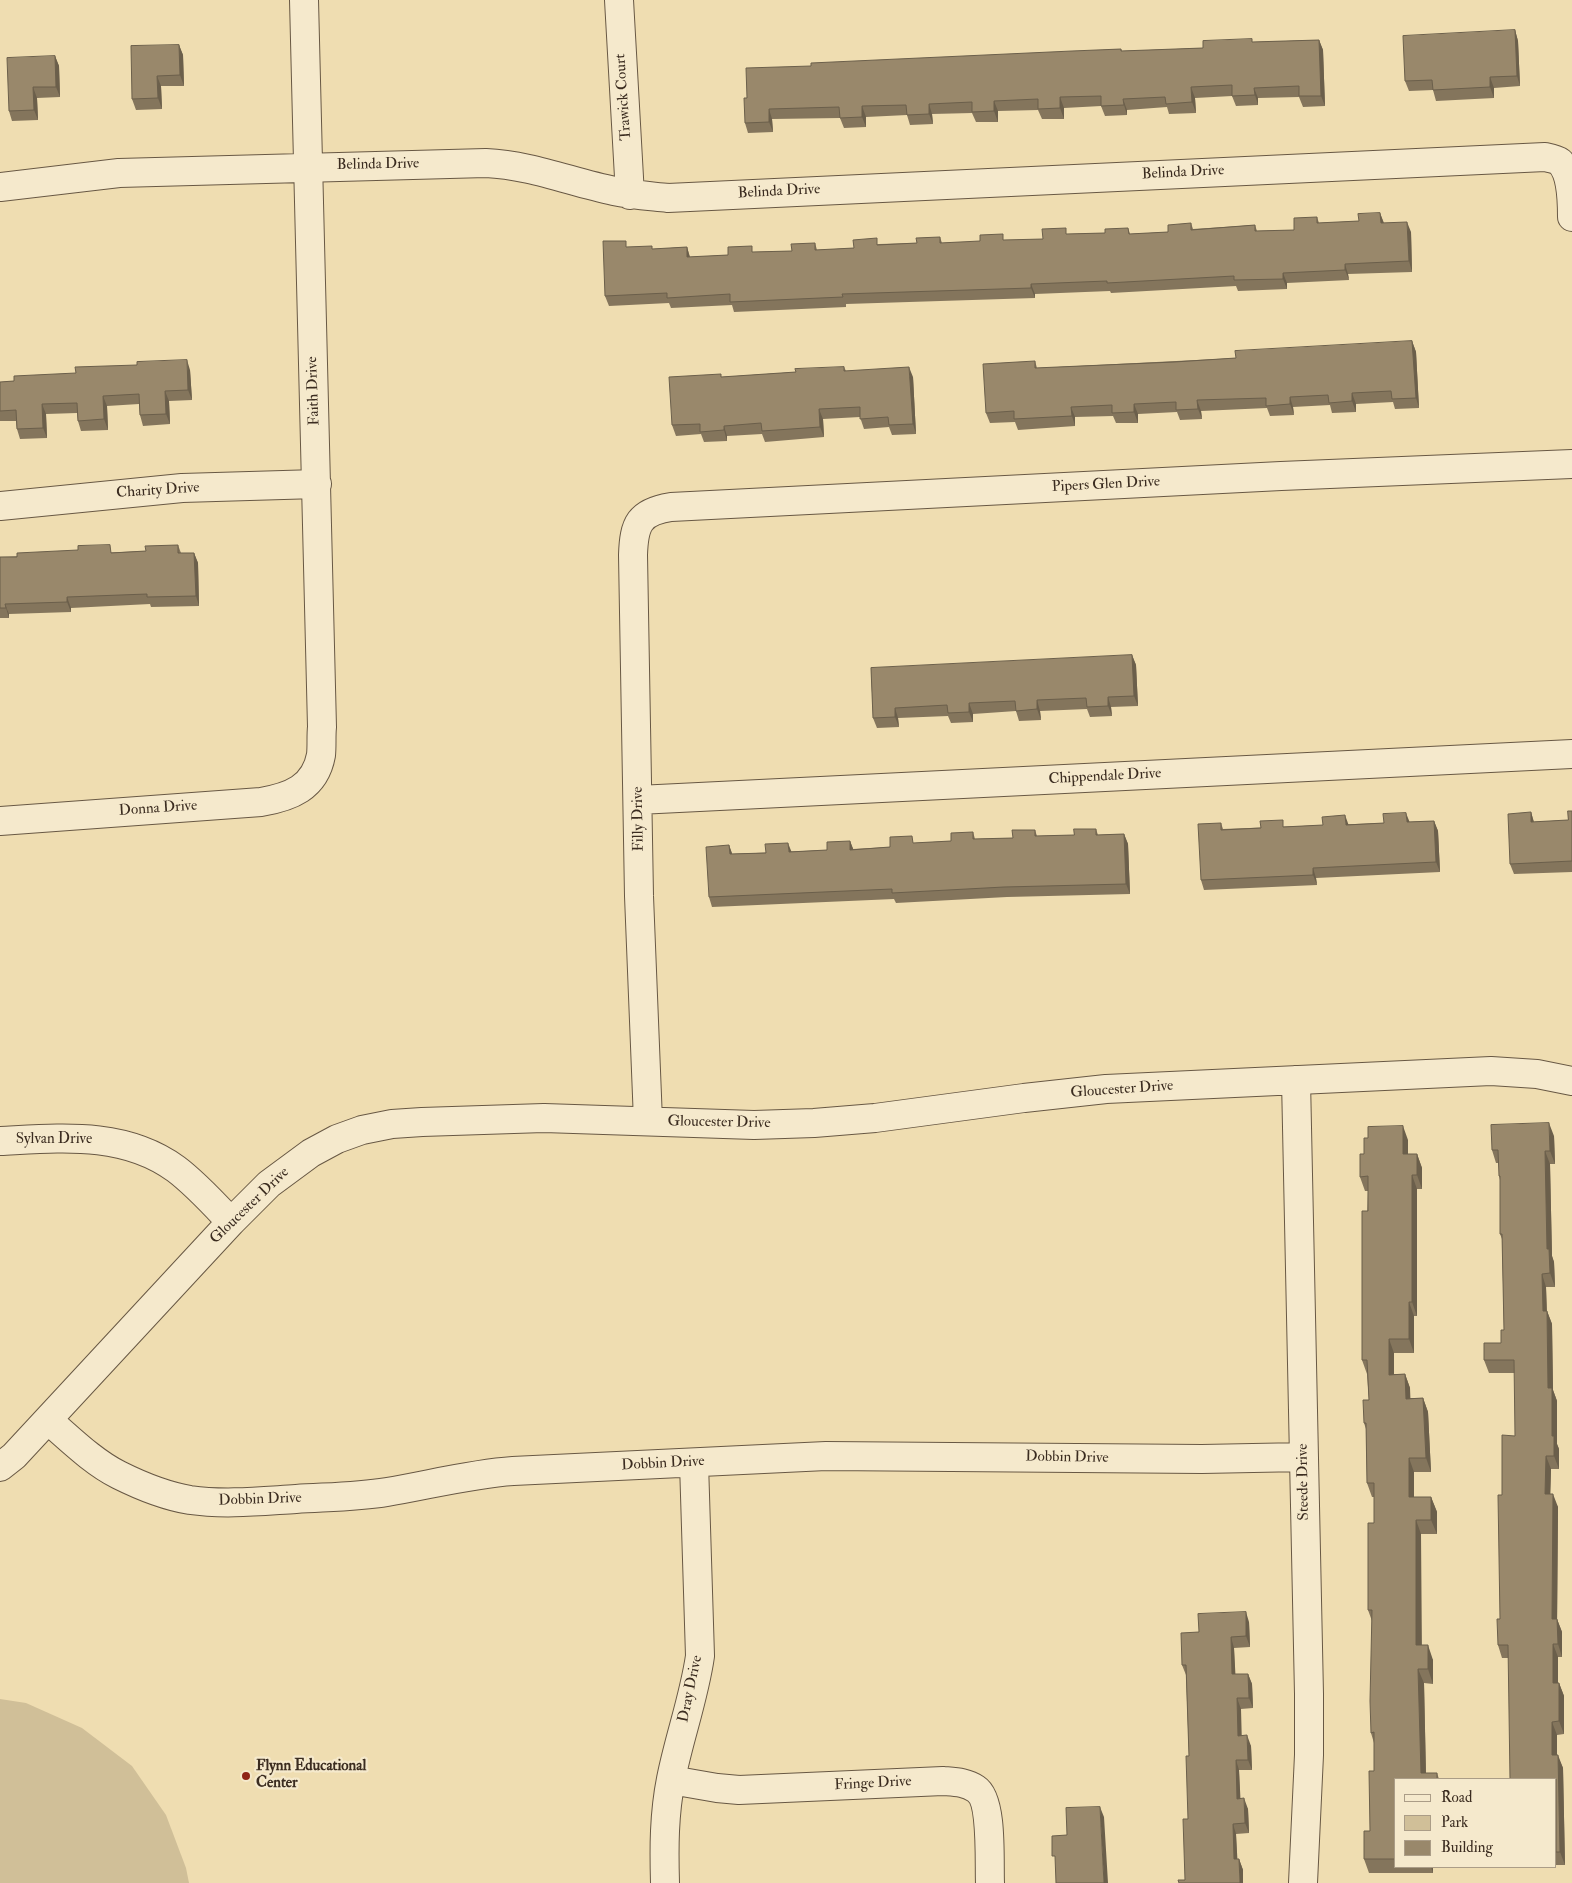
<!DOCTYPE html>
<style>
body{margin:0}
#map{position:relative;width:1572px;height:1883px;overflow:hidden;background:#efddb1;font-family:"IM FELL Double Pica",serif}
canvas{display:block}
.legend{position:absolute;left:1394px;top:1778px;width:162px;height:90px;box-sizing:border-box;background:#f5e9cc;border:1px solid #ab9d87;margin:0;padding:6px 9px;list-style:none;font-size:15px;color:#3b2c20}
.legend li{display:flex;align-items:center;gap:10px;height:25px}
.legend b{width:25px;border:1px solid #ab9d87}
</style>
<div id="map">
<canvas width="1572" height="1883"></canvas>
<ul class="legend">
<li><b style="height:6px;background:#f5e9cc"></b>Road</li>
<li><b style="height:14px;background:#d0bf98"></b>Park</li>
<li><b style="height:14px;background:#99886b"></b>Building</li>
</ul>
</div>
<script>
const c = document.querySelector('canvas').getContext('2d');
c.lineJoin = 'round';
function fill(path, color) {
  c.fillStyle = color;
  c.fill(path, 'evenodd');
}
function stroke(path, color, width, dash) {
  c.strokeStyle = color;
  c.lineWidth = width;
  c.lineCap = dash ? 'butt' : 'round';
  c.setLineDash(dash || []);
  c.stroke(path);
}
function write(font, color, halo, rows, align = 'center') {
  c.font = font + ' "IM FELL Double Pica",serif';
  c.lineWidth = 4.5;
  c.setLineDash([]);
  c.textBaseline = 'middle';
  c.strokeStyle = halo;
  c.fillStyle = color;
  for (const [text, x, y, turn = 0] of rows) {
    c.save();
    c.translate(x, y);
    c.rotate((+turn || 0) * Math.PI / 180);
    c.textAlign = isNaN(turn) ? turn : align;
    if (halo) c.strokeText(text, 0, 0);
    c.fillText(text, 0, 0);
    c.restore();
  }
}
fill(new Path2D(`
 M0,1699L26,1703L82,1728L132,1766L166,1815L186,1868L189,1883H0Z`), '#d0bf98');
const minor = new Path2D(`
 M619,0L630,195
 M0,187L119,173L486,163C530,165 571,182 614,191C632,195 650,196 668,198L1545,157C1550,158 1556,159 1560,162C1572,174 1572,201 1572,217
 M0,506L182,488L317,484
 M638,800L1572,754
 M0,821L261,802C290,797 315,788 321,755C322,746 321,736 322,727L304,0
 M1296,1080L1309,1694V1755L1303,1883
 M648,1121L639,896L633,555C634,524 639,512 671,507L1281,476L1572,464
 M0,1141C61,1138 124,1131 176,1169C196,1184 214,1204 231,1222
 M48,1420C70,1439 93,1462 119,1475C141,1486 166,1496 190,1500C225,1505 262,1501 296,1499C326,1497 357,1497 387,1492C429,1485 470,1474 513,1471L826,1456L1202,1459L1304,1457
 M0,1467L14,1456L231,1222L269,1184L311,1153L337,1139L362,1130L392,1124L422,1122L544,1118L754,1125L814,1123L875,1118L1024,1098L1106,1089L1491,1071L1537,1074L1572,1081
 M671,1780L717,1788L739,1790L943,1781C955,1782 966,1782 976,1789C993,1800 989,1863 990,1883
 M665,1883C664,1848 664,1814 671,1779C679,1738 694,1698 700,1656L694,1463`);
stroke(minor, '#685844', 30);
stroke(minor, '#f5e9cc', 28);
fill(new Path2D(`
 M1515,30L1518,41L1520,86L1494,88V98L1436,101L1433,90L1409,91L1405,81Z
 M1319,40L1323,50L1325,106L1303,107L1299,97L1258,98V105L1236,106L1232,96L1195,98L1196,113L1169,114L1167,107L1127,110V115L1105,116L1101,106L1064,108V119H1042L1038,110L998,111V122H976L972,113L932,114L933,124L910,125L907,115L866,117V127L844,128L840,118L772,119L773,132L748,133L745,123L747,98L811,66L1121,49L1122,51L1203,48L1253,42Z
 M179,45L183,55L184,86H161L162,109L136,110L132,99Z
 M55,56L59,66L60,97L37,98L38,120L12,121L9,111Z
 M1380,213L1384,223L1411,232L1412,272L1348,274L1349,280L1287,283V289L1238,291L1236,286L1111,293L1110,291L1035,294V298L846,304V307L734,312L732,305L671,308L669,303L609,306L605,296L628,247L653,249L687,247L690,257L728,255L754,252L792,251L815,243L817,250L854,248L879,244L917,243L940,237L942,243L1043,239L1068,234L1105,233L1128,228L1130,234L1168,232L1191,223L1193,229L1255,225L1257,231L1294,230L1317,217L1319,223L1359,221Z
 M1412,341L1416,352L1419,408L1395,409L1393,402L1356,404V412L1332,413L1330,405L1293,407L1294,415L1270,416L1267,408L1201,411L1202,419L1180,420L1177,412L1138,414V423H1116L1113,416L1075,417V426L1018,430L1015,422L990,423L986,413L1035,361L1037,368L1236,358Z
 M844,367L846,371L913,377L916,434L892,435L889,427L864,429L860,417L823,419L824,437L765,442L762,434L727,436V441L704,442L701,434L676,436L672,425L722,377L796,372Z
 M190,370L192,400L169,401L170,424L143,426L140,415L139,404L107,406L108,430L81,431L78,421L77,413L46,414L47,438L20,439L17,429L16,421H0V382Z
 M178,545L181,553H194L198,563L199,606L151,607L150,604L71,608V612L9,614V618H0V557L146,551Z
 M1132,655L1136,665L1138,706L1111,707L1112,716L1090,717L1087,709L1040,711L1041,720L1019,721L1016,711L973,714V722L951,723L948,716L898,718L899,727L877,728L873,718L871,668Z
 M1572,811V872L1514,874L1510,864L1531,812L1534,822L1568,820Z
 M1434,821L1438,831L1440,872L1316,878L1317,885L1204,890L1201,880L1221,823L1223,829Z
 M1096,829L1098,835L1124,834L1128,844L1130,894L1007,897L896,903L894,899L712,907L709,897L729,845L732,854L827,850L850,841L853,849L890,847L915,843L951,841L973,832L975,839L1013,838L1035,830L1037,836L1074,835Z
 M1554,1136L1555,1164H1550L1552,1256L1554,1262L1555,1287H1546L1547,1311L1552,1324L1553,1390L1557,1401V1444L1559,1449V1469H1551L1550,1494L1558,1507L1557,1619L1562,1632V1657H1558V1683H1559L1564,1696V1734L1557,1735V1755L1563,1768L1565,1865H1556V1779L1508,1658H1502L1498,1645L1500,1619L1502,1495L1515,1436V1373H1489L1484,1360L1501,1343L1504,1330L1502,1239L1500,1234V1180L1499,1176V1163H1496L1492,1150Z
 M1408,1140V1154H1417L1422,1168V1189H1417V1316H1414V1353H1394V1374H1405L1410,1388V1398H1423L1428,1412L1431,1472H1414V1497H1431L1437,1512V1534H1421V1645L1433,1660V1684L1424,1683L1426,1773H1437L1439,1779H1396V1867H1433V1873H1369L1364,1859L1370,1831L1374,1771V1743L1371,1733L1372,1621L1368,1610L1374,1523V1497H1372L1367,1483L1366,1429L1364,1423L1369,1400L1367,1374L1362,1360L1368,1191H1365L1360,1177L1364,1154Z
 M1249,1622L1250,1647L1234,1648L1235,1674H1248L1252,1684L1253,1708L1241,1709V1735L1251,1746L1252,1770H1239L1240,1799L1248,1809L1249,1833L1236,1834L1237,1859H1239L1243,1870L1185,1880L1188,1819L1189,1756L1186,1675L1182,1665L1199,1632Z`), '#84755c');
fill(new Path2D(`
 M1515,30L1518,41L1520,86L1517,76Z
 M1319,40L1323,50L1325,106L1321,96Z
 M179,45L183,55L184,86L180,75Z
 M55,56L59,66L60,97L56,87Z
 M157,76L161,86L162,109L158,98Z
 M1490,77L1494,88V98L1490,87Z
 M33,87L37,98L38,120L34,110Z
 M1191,87L1195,98L1196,113L1192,102Z
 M1254,88L1258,98V105L1255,95Z
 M1060,97L1064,108V119L1060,108Z
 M1123,99L1127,110V115L1124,105Z
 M994,101L998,111V122L994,111Z
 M929,104L932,114L933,124L929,114Z
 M862,106L866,117V127L862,117Z
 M769,109L772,119L773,132L769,122Z
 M1380,213L1384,224L1381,223Z
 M1407,222L1411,232L1412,272L1409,261Z
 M687,247L690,258L687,257Z
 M1345,264L1348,274L1349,280L1345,270Z
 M1283,273L1287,283V289L1283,279Z
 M1031,284L1035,294V298L1031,288Z
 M1412,341L1416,352L1419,408L1416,398Z
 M187,360L190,370L192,400L188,390Z
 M909,367L913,377L916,434L913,424Z
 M165,391L169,401L170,424L166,414Z
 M1352,393L1356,404V412L1352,401Z
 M103,396L107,406L108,430L104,419Z
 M1290,397L1293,407L1294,415L1290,404Z
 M1197,400L1201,411L1202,419L1198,409Z
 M42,404L46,414L47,438L43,428Z
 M1134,404L1138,414V423L1134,412Z
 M1071,407L1075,417V426L1072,416Z
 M819,409L823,419L824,437L820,427Z
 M724,426L727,436V441L724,430Z
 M194,553L198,563L199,606L196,596Z
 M67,597L71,608V612L67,602Z
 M5,604L9,614V618L6,608Z
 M1132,655L1136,665L1138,706L1134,696Z
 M1108,697L1111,707L1112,716L1108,706Z
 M1037,700L1040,711L1041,720L1037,709Z
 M969,703L973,714V722L969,712Z
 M895,708L898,718L899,727L895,717Z
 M1531,812L1534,823L1531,822Z
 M1406,813L1410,823L1407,822Z
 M1345,815L1349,826L1346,825Z
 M1434,821L1438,831L1440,872L1436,862Z
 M1124,834L1128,844L1130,894L1126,884Z
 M850,841L854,851L850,850Z
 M788,843L792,853L789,852Z
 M729,845L733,856L730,854Z
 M1313,868L1316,878L1317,885L1313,875Z
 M1549,1123L1554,1136L1555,1164L1550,1151Z
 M1403,1126L1408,1140V1168L1403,1154Z
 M1545,1151L1550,1164L1552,1256L1554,1262L1555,1287L1550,1273L1547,1249Z
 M1417,1154L1422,1168V1189L1417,1175Z
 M1412,1175L1417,1189V1316L1412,1302Z
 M1542,1274L1546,1287L1547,1324L1543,1311Z
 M1409,1302L1414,1316V1353L1409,1339Z
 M1547,1311L1552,1324L1553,1390L1557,1401V1444L1559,1449V1469L1554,1456L1548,1388Z
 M1389,1339L1394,1353V1389L1389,1375Z
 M1405,1374L1410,1388L1411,1413L1406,1399Z
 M1423,1398L1428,1412L1431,1472L1426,1458Z
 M1546,1456L1551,1469L1550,1508L1545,1494Z
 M1409,1458L1414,1472V1512L1409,1497Z
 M1553,1494L1558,1507L1557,1632L1552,1619Z
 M1431,1497L1437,1512V1534L1431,1520Z
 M1416,1520L1421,1534L1422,1659L1416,1645Z
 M1246,1612L1249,1622L1250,1647L1246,1636Z
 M1557,1619L1562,1632V1657L1558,1644Z
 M1231,1637L1234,1648L1236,1685L1232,1674Z
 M1553,1644L1558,1657V1696L1553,1683Z
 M1428,1645L1433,1660V1684L1428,1669Z
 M1418,1669L1424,1683L1426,1779L1421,1773Z
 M1248,1674L1252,1684L1253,1708L1249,1698Z
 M1559,1683L1564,1696V1734L1559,1721Z
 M1237,1698L1241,1709L1242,1746L1238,1736Z
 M1552,1722L1557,1735V1768L1552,1755Z
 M1247,1735L1251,1746L1252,1770L1248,1760Z
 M1558,1755L1563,1768L1565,1865L1560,1852Z
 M1236,1760L1239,1770L1241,1809L1237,1799Z
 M1244,1798L1248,1809L1249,1833L1245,1823Z
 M1100,1807L1104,1817L1108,1883H1104Z
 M1233,1824L1236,1834L1238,1870L1234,1859Z
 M1239,1859L1243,1870V1883H1240Z
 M1431,1867H1433V1873Z`), '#6b5f4b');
const building = new Path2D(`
 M1515,30L1517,76L1490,77V87L1433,90L1432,80L1405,81L1403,36Z
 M1252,39V42L1319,40L1321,96H1299V86L1254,88L1255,95L1232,96V85L1191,87L1192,102L1166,104L1165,97L1123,99L1124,105L1101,106V96L1060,97V108L1038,109V99L994,101V111L972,112V102L929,104V114L907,115L906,105L862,106V117L840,118L839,107L769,109V122L745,123L744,98H747L746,68L811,66V63L1072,51L1121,49V51L1203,48V41Z
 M179,45L180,75L157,76L158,98L132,99L131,46Z
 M55,56L56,87H33L34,110L9,111L7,58Z
 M1380,213L1381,223L1407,222L1409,261L1345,264V270L1283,273V279L1234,280V276L1107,283V281L1031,284V288L842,294L843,297L730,302V294L667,298V293L605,296L603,241H626V247L652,246V249L687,247V257L728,255V247L752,246V252L792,251L791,244L815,243V250L854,248L853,240L877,238V245L917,243L916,238L940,237V243L980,241V235L1003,234V240L1043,239L1042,229L1066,228V234L1105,233V229L1128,228L1129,234L1168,232V225L1191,223V230L1255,225V231L1294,230V218L1317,217V223L1359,221L1358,214Z
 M1412,341L1416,398L1392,399L1391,391L1352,393V401L1329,403L1328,395L1290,397V404L1266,406V398L1197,400L1198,409L1176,410V402L1134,404V412L1112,413V405L1071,407L1072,416L1014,419V411L986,413L983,364L1035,361V368L1174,362L1236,358L1235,351Z
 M187,360L188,390L165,391L166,414L140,415L139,394L103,396L104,419L78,421L77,403L42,404L43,428L17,429L16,410L0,411V382L14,381V376L76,373L75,367L137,365V362Z
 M844,367V371L909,367L913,424L889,425L888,417L860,419V407L819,409L820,427L762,431L761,423L724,426V430L700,432V424L672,425L669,377L721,374V377L796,372L795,369Z
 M110,545L111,553L146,551L145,546L178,545V553H194L196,596L147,597V594L67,597V602L5,604L6,608H0V557H17V553L78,550V546Z
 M1132,655L1134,696L1108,697V706L1087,707L1086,698L1037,700V709L1016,711L1015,701L969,703V712L948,713L947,705L895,708V717L873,718L871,668Z
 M1568,811H1572V861L1510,864L1508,814L1531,812V822L1568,820Z
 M1406,813L1407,822L1434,821L1436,862L1313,868V875L1201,880L1198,824L1221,823V830L1261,828L1260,821L1283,820V827L1323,825L1322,817L1345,815L1346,825L1384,823L1383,814Z
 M1074,829H1096V835L1124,834L1126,884L1004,887L892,893V889L709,897L706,847L729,845L730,854L766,853L765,844L788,843L789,852L827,850V842L850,841V850L890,847V837L912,836L913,843L951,841V833L973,832V839L1013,838L1012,830H1035V836L1074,835Z
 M1549,1123L1550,1151H1545L1547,1249H1549L1550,1273L1542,1274L1543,1311H1547L1548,1388H1552V1436H1554V1456H1546L1545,1494H1553L1552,1619H1557L1558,1644H1553V1683H1559V1721L1552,1722V1755H1558L1560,1852H1556V1779H1510L1508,1645H1498L1497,1619H1500L1498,1495H1502V1435L1515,1436L1514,1360H1484V1343H1501V1330H1504L1502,1234H1500V1176H1499L1498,1150H1492L1491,1125Z
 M1403,1126V1154H1417V1175H1412V1302H1409V1339H1389V1375L1405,1374L1406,1399L1423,1398L1426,1458H1409V1497H1431V1520H1416V1645H1428V1669H1418L1421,1773H1437V1779H1396V1859H1364V1831H1370L1369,1771H1374V1732L1371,1733L1370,1701L1372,1610H1368V1523H1374V1483H1367L1366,1423H1364L1363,1400H1369L1367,1360H1362V1211H1368V1176L1360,1177V1154H1364V1138H1368V1127Z
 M1246,1612V1636L1231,1637L1232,1674H1248L1249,1698H1237L1238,1736L1247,1735L1248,1760H1236L1237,1799L1244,1798L1245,1823L1233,1824L1234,1859H1239L1240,1883H1179L1178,1880H1185L1183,1819H1188L1186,1756H1189L1186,1665H1182L1181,1633L1199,1632L1198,1614Z
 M1100,1807L1104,1883H1056L1055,1856H1052V1836L1067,1835L1066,1808Z`);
fill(building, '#99886b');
stroke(building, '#6b5f4b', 1);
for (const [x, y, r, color] of [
 [246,1776,5,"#8f2418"]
]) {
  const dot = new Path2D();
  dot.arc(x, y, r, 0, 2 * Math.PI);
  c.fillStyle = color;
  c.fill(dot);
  stroke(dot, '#f5e9cc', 2);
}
write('15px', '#3b2c20', '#f5e9cc', [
 ["Trawick Court",624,97,-94],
 ["Belinda Drive",378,165,-1],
 ["Belinda Drive",1183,173,-3],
 ["Belinda Drive",779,192,-3],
 ["Faith Drive",314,391,-92],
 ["Pipers Glen Drive",1106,485,-3],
 ["Charity Drive",158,491,-4],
 ["Chippendale Drive",1105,777,-3],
 ["Donna Drive",158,809,-4],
 ["Filly Drive",639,819,-91],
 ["Gloucester Drive",1122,1090,-4],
 ["Gloucester Drive",719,1123,1],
 ["Sylvan Drive",54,1140],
 ["Gloucester Drive",250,1206,-44],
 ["Dobbin Drive",1067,1458,1],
 ["Dobbin Drive",663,1464,-3],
 ["Steede Drive",1304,1482,-91],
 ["Dobbin Drive",260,1500,-2],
 ["Dray Drive",691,1689,-78],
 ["Fringe Drive",873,1784,-3]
]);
write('bold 15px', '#3b2c20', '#f5e9cc', [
 ["Flynn Educational",256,1767],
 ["Center",256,1784]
], 'left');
</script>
